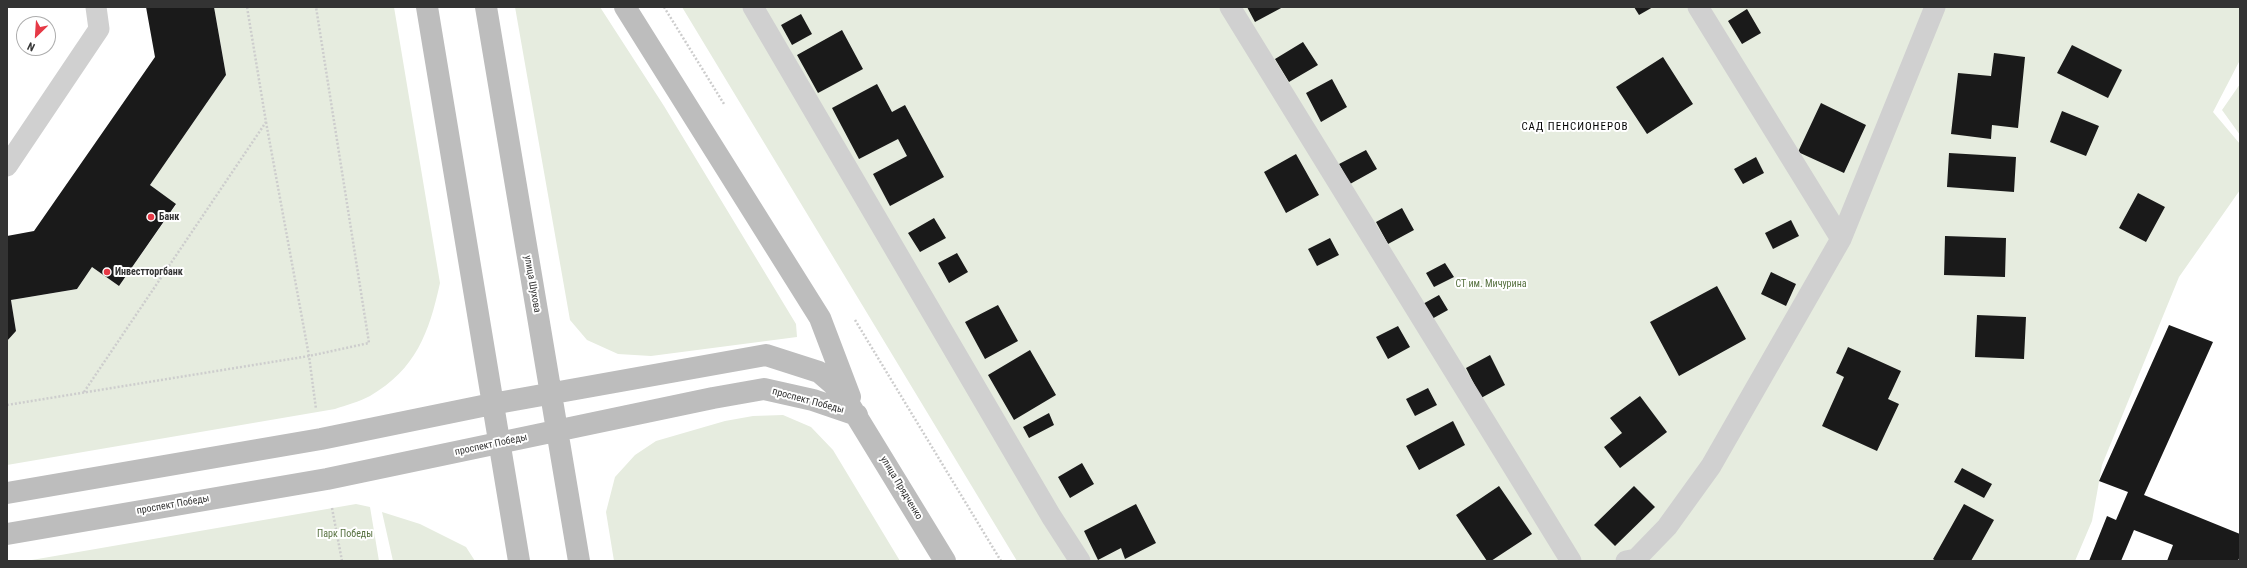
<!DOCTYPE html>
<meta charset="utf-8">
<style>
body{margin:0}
#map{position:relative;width:2247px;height:568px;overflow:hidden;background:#fff;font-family:"Roboto Condensed",sans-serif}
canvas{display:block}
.frame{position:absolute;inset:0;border:8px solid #333;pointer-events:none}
.north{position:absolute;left:16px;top:16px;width:40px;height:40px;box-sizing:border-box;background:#fff;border:1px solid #adadad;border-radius:50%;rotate:205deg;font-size:11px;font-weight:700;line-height:16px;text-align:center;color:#333}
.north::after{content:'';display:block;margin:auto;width:14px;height:18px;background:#e63946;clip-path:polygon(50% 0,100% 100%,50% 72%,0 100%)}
</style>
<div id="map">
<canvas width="2247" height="568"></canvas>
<div class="frame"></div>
<div class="north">N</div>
</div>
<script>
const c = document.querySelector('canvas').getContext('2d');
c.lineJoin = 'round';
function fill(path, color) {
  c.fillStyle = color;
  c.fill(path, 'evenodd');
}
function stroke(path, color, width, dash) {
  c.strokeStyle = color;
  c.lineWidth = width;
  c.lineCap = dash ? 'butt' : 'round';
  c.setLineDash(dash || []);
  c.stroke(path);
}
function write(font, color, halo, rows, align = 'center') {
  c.font = font + ' "Roboto Condensed",sans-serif';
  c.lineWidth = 4;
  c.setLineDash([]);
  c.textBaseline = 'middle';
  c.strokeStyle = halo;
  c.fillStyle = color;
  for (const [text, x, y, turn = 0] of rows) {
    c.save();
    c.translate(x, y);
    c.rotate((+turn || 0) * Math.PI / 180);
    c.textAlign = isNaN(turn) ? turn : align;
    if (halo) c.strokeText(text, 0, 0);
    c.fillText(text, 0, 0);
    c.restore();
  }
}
fill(new Path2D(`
 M214,7H394L440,283C429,333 416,369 370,396C359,402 346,405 335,409L7,465V341L16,331L11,300L77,289L92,267L119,286L176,205L150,185L226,75Z
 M515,7H600L664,106L796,324L797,337L651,356L618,354L587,340L570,320Z
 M682,7H2240V60L2213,112L2240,144V190L2179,277L2102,465L2092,521L2075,561H1017Z
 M2240,84V135L2222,110Z
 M783,415L811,427L833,450L900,561H614L606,512L615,477L635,455L656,441L725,421L753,416Z
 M356,504L370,507L379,561H26Z
 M382,512L420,524L466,547L475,561H393Z`), '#e6ecdf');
fill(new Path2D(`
 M146,7H214L226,75L150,185L176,204L119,286L92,267L77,289L11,300L16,331L7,341V236L34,231L155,57Z
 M1247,7H1283L1255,22Z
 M1634,7H1653L1639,15Z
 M1747,9L1761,33L1742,44L1728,21Z
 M801,14L812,34L792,45L781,25Z
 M842,30L863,69L818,93L797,55Z
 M1303,42L1318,65L1289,82L1275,59Z
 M2072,45L2122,70L2108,98L2057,73Z
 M1994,53L2025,57L2018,128L1992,125L1991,139L1951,134L1958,73L1991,76Z
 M1663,57L1693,104L1647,134L1616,87Z
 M1332,79L1347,107L1321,122L1306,93Z
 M877,84L892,112L905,105L944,177L890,206L873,174L907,156L898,139L859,159L832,108Z
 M1821,103L1866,125L1844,173L1798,152Z
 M2062,111L2099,126L2086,156L2050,142Z
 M1366,150L1377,169L1350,184L1339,164Z
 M1949,153L2016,157L2014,192L1947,187Z
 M1296,154L1319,195L1286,213L1264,172Z
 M1756,157L1764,173L1743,184L1734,169Z
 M2138,193L2165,207L2146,242L2119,228Z
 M1402,208L1414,230L1388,244L1376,222Z
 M934,218L946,238L920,252L908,233Z
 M1791,220L1799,236L1773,249L1765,233Z
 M1945,236L2006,238L2005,277L1944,275Z
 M1330,238L1339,255L1317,266L1308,249Z
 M957,253L968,272L949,283L938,263Z
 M1445,263L1454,277L1434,287L1426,273Z
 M1771,272L1796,284L1786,306L1761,294Z
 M1717,286L1746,339L1679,376L1650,322Z
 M1439,295L1448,310L1430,320L1421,305Z
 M998,305L1018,341L985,359L965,322Z
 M1977,315L2026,317L2024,359L1975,357Z
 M2169,325L2213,342L2144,495L2240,534V556L2238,561H2167L2173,545L2134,530L2121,561H2089L2107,516L2116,520L2128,492L2099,481Z
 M1398,326L1410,347L1388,359L1376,337Z
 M1848,347L1901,371L1888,399L1899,404L1877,451L1822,426L1844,377L1836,373Z
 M1030,350L1056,395L1014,420L988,375Z
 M1490,355L1505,385L1481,398L1466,368Z
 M1428,388L1437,405L1415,416L1406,399Z
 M1640,396L1667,432L1620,468L1604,447L1622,433L1610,418Z
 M1049,413L1054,425L1029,438L1023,427Z
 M1453,421L1465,445L1419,470L1406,446Z
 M1082,463L1094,484L1070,498L1058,477Z
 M1962,468L1992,484L1984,498L1954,482Z
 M1499,486L1532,534L1491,561H1487L1456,515Z
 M1634,486L1655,507L1615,546L1594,525Z
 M1136,504L1156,543L1125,559L1121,548L1098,560L1084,531Z
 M1964,504L1994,520L1971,561H1936L1933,559Z`), '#1a1a1a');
stroke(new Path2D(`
 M664,7L724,104
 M266,122L309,356L316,409
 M855,320L1001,561
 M84,392L266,122L247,7
 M7,405L309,356L369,343L316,7
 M332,508L342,561`), '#cdcdcd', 2.5, [2, 2]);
stroke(new Path2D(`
 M753,7L1051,516L1080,561
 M1230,7L1571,561
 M1698,7L1841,239
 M7,166L99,29L96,7
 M1626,561L1636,559L1667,527L1711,466L1841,239L1935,7`), '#d0d0d0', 21);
stroke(new Path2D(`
 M427,7L519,561
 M486,7L579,561
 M625,7L820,318L850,397
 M7,493L321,439L492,404L766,355L819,372L841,391L945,561
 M7,534L327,479L713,398L764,389L813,400L857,415`), '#bdbdbd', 22);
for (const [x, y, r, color] of [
 [151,217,4,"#e63946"],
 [107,272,4,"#e63946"]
]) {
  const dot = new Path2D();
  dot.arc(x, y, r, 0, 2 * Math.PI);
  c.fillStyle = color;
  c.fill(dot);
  stroke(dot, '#fff', 1.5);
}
write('bold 10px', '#333', '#fff', [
 ["Банк",159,217],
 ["Инвестторгбанк",115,272]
], 'left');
write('10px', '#333', '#fff', [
 ["улица Шухова",532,284,80],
 ["проспект Победы",808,401,15],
 ["проспект Победы",491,445,-12],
 ["улица Прядченко",901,488,59],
 ["проспект Победы",173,505,-10]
]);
write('10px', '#56703f', '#fff', [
 ["СТ им. Мичурина",1491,284],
 ["Парк Победы",345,534]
]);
c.letterSpacing = '1px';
write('11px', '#000', '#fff', [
 ["САД ПЕНСИОНЕРОВ",1575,127]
]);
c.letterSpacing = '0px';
</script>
